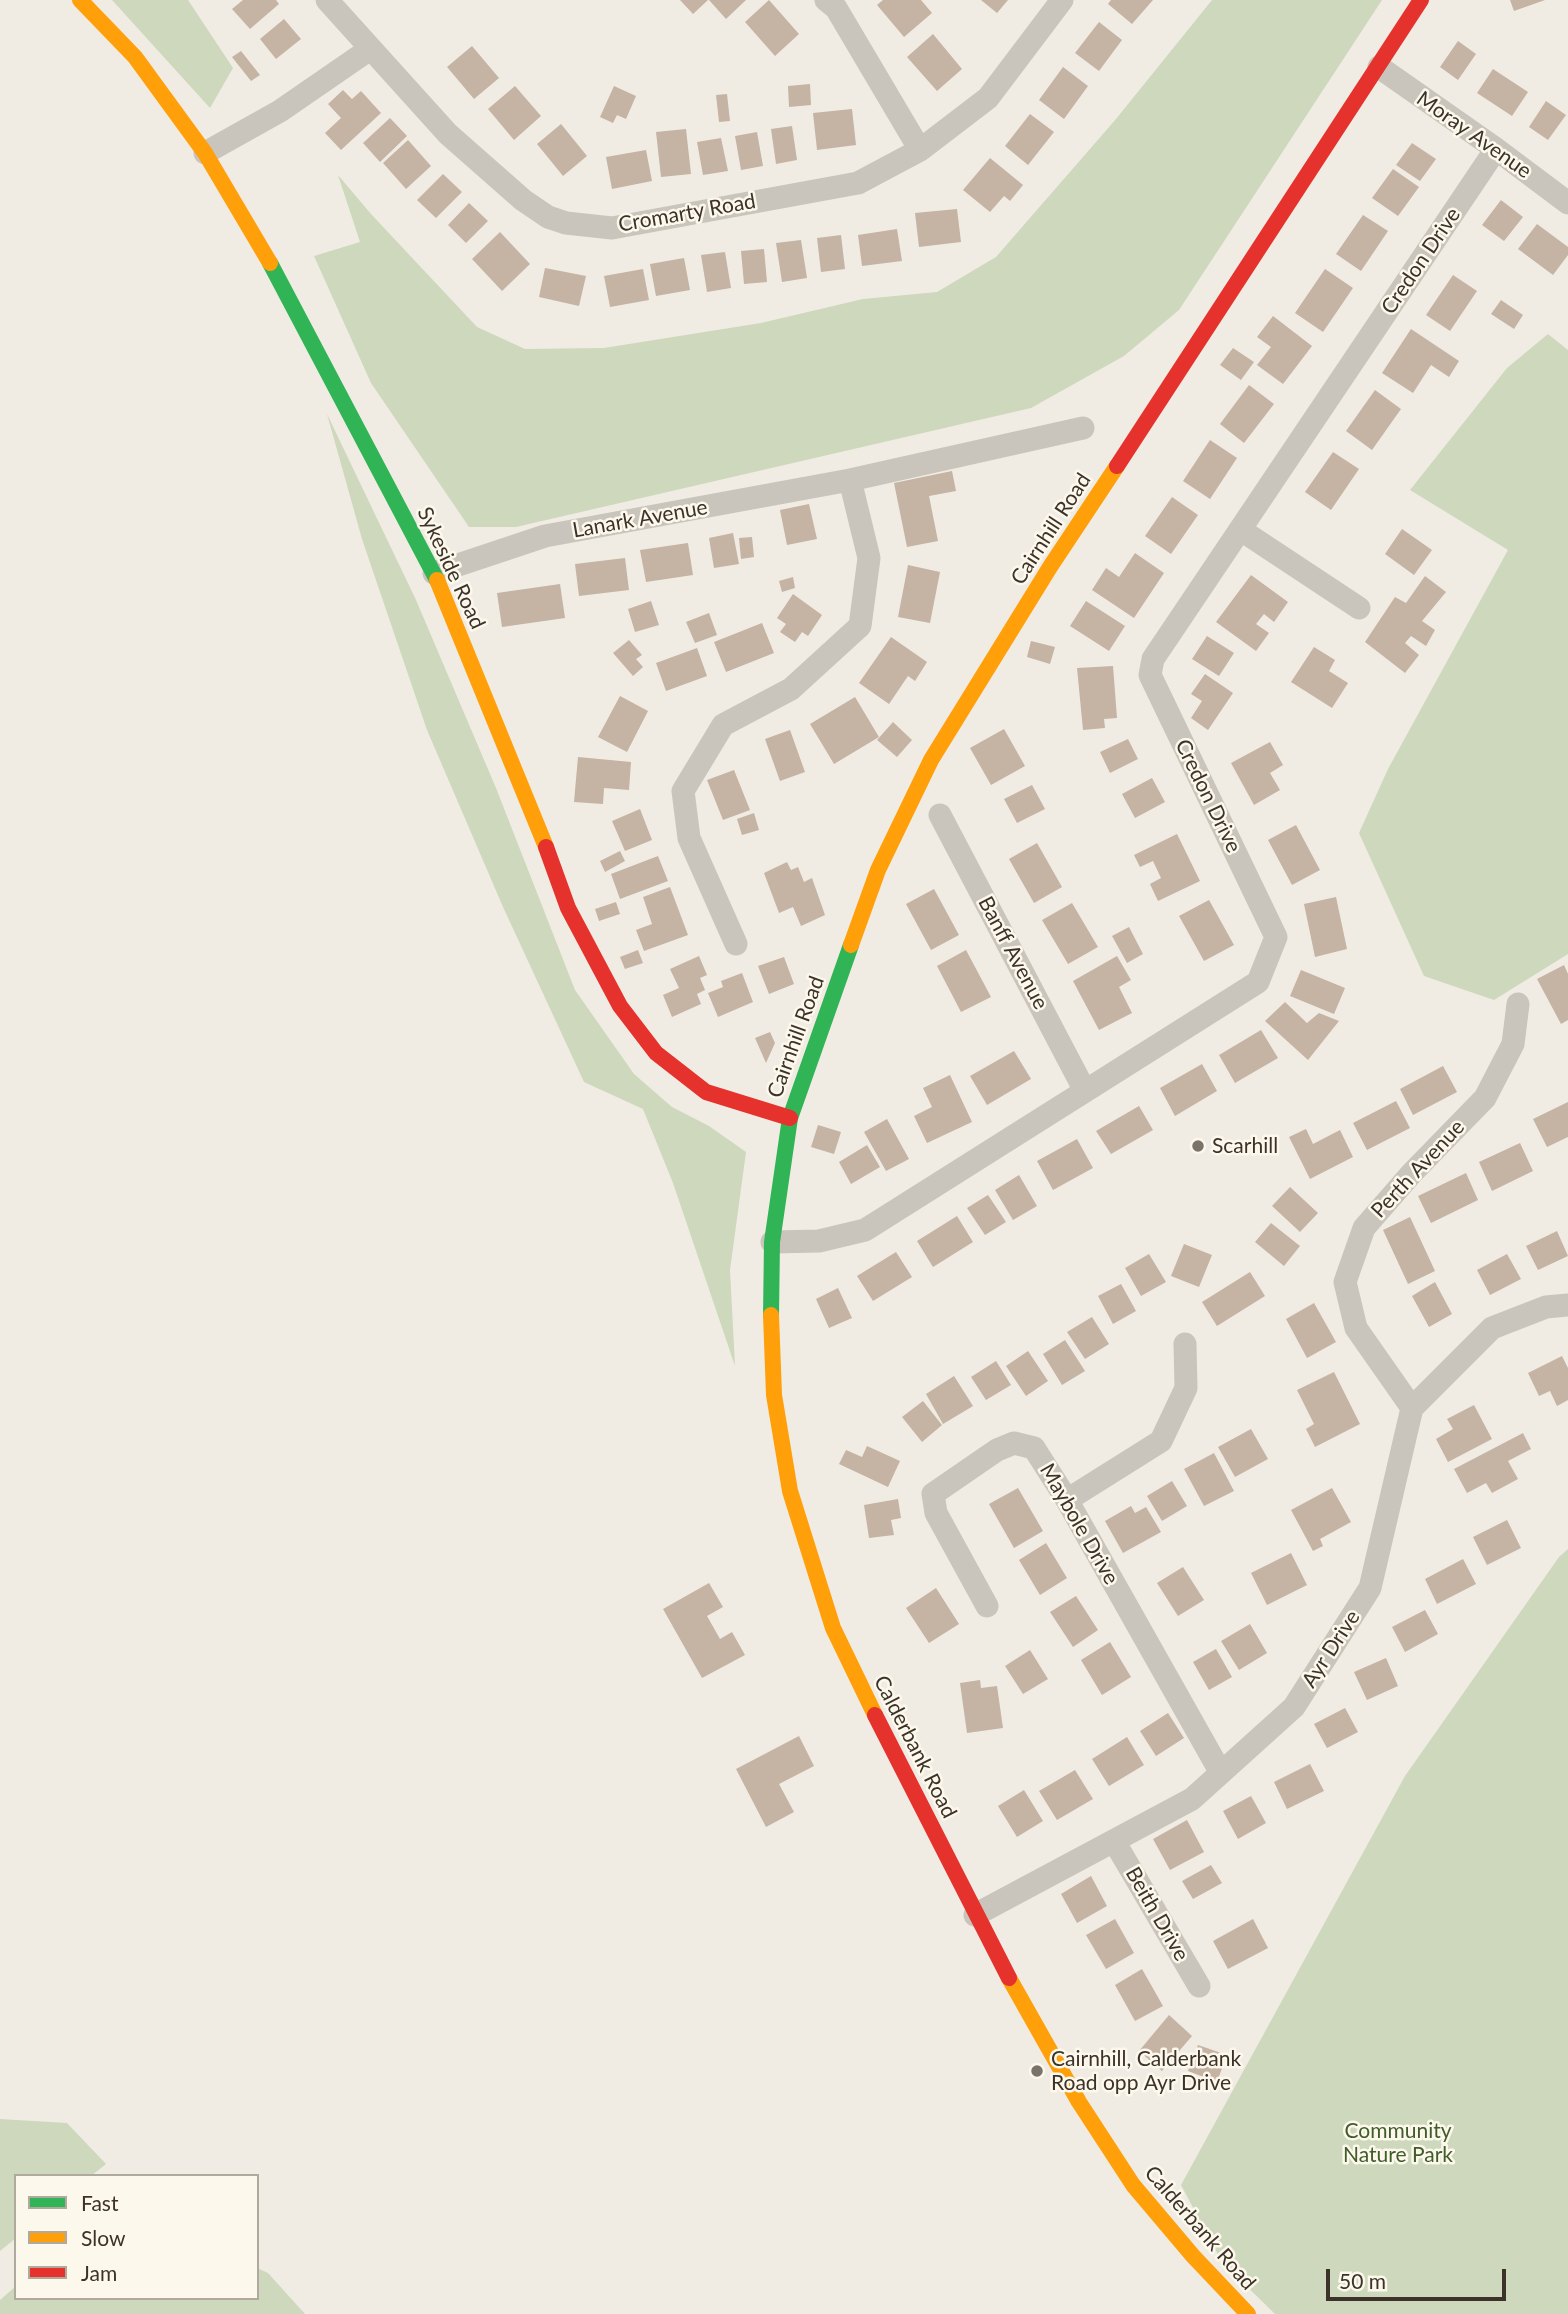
<!DOCTYPE html>
<style>
body{margin:0}
#map{position:relative;width:1568px;height:2314px;overflow:hidden;background:#f0ece3;font-family:Lato,sans-serif}
canvas{display:block}
.legend{position:absolute;left:14px;top:2174px;width:245px;height:126px;box-sizing:border-box;background:#fcf8ec;border:2px solid #afa99e;margin:0;padding:9px 12px;list-style:none;font-size:21px;color:#3c3229}
.legend li{display:flex;align-items:center;gap:14px;height:35px}
.legend b{width:35px;border:2px solid #afa99e}
.scale{position:absolute;left:1326px;top:2269px;width:180px;height:32px;box-sizing:border-box;border:4px solid #3c3229;border-top:0;padding-left:9px;font-size:21px;line-height:24px;white-space:nowrap;color:#3c3229;-webkit-text-stroke:5px #fcf8ec;paint-order:stroke}
</style>
<div id="map">
<canvas width="1568" height="2314"></canvas>
<ul class="legend">
<li><b style="height:9px;background:#30b455"></b>Fast</li>
<li><b style="height:9px;background:#ff9f0a"></b>Slow</li>
<li><b style="height:9px;background:#e5322d"></b>Jam</li>
</ul>
<div class="scale">50 m</div>
</div>
<script>
const c = document.querySelector('canvas').getContext('2d');
c.lineJoin = 'round';
function fill(path, color) {
  c.fillStyle = color;
  c.fill(path, 'evenodd');
}
function stroke(path, color, width, dash) {
  c.strokeStyle = color;
  c.lineWidth = width;
  c.lineCap = dash ? 'butt' : 'round';
  c.setLineDash(dash || []);
  c.stroke(path);
}
function write(font, color, halo, rows, align = 'center') {
  c.font = font + ' Lato,sans-serif';
  c.lineWidth = 5;
  c.setLineDash([]);
  c.textBaseline = 'middle';
  c.strokeStyle = halo;
  c.fillStyle = color;
  for (const [text, x, y, turn = 0] of rows) {
    c.save();
    c.translate(x, y);
    c.rotate((+turn || 0) * Math.PI / 180);
    c.textAlign = isNaN(turn) ? turn : align;
    if (halo) c.strokeText(text, 0, 0);
    c.fillText(text, 0, 0);
    c.restore();
  }
}
fill(new Path2D(`
 M112,0H188L233,68L210,108Z
 M1212,0H1382L1179,310L1124,356L1031,408L516,527H469L371,383L314,256L360,242L338,175L371,214L477,327L525,349L604,348L761,323L863,299L937,292L996,257L1116,119Z
 M1548,334L1568,350V954L1494,1000L1424,976L1359,833L1388,769L1508,550L1410,490L1507,368Z
 M327,414L416,600L496,788L575,990L634,1074L672,1107L709,1126L746,1152L730,1270L735,1366L673,1183L643,1109L584,1082L503,907L427,730L362,539Z
 M1568,1549V2314H1275L1222,2262L1181,2185L1405,1776L1559,1557Z
 M0,2119L67,2123L106,2164L91,2176H16V2238L0,2251Z
 M257,2268L268,2273L305,2314H0V2300L16,2286V2298H257Z`), '#cdd8bc');
fill(new Path2D(`
 M243,0H276L279,4L250,29L232,9Z
 M680,0H708L693,14Z
 M709,0H746L726,19Z
 M769,0L799,34L775,56L745,22Z
 M883,0H921L932,13L904,37L877,5Z
 M981,0H1008L997,13Z
 M1111,0H1153L1132,24L1108,4Z
 M1510,0H1545L1514,11Z
 M284,19L301,39L276,59L260,39Z
 M1099,22L1122,40L1099,71L1075,53Z
 M933,34L962,69L937,91L907,57Z
 M1458,41L1476,54L1458,80L1440,67Z
 M472,46L499,78L474,99L447,67Z
 M241,51L260,75L251,81L232,57Z
 M1063,67L1088,86L1064,119L1039,100Z
 M1493,69L1528,92L1512,116L1477,93Z
 M810,84L811,105L789,107L788,86Z
 M515,86L541,116L514,140L488,109Z
 M614,86L636,96L626,119L617,115L613,123L600,117Z
 M343,90L352,99L361,91L381,113L341,150L325,133L341,118L328,104Z
 M727,94L730,121L719,122L716,95Z
 M1546,101L1566,115L1548,140L1529,127Z
 M852,109L856,145L817,150L813,113Z
 M1030,114L1054,132L1028,165L1005,146Z
 M390,118L407,136L380,162L363,143Z
 M561,124L587,156L563,176L537,144Z
 M792,126L797,160L776,164L771,129Z
 M686,129L691,174L661,177L656,132Z
 M757,132L763,166L741,170L735,136Z
 M721,138L728,171L703,175L697,142Z
 M408,140L431,166L406,189L383,163Z
 M1412,143L1436,159L1420,181L1396,165Z
 M646,150L652,181L612,189L606,157Z
 M990,158L1023,185L1010,201L1004,196L990,212L963,190Z
 M1393,169L1419,187L1398,216L1372,198Z
 M443,174L462,192L436,218L417,200Z
 M1501,200L1523,217L1504,241L1482,225Z
 M469,203L488,221L466,243L448,225Z
 M957,209L961,242L919,247L915,213Z
 M1363,215L1388,231L1361,271L1336,254Z
 M1537,224L1568,247V255L1553,275L1518,249Z
 M897,229L902,261L862,266L858,235Z
 M500,232L530,264L502,291L472,259Z
 M841,235L845,269L821,272L817,238Z
 M801,240L807,278L782,282L776,243Z
 M764,249L767,282L744,284L741,251Z
 M725,252L731,288L707,292L701,255Z
 M684,258L690,290L656,296L650,264Z
 M545,268L586,276L579,306L539,297Z
 M643,269L649,300L610,307L604,276Z
 M1325,269L1353,288L1323,332L1295,313Z
 M1453,275L1477,291L1450,331L1426,315Z
 M1501,300L1523,315L1514,329L1491,314Z
 M1273,316L1312,346L1283,384L1257,365L1271,347L1257,337Z
 M1411,329L1459,361L1449,377L1431,365L1413,393L1382,373Z
 M1233,348L1254,362L1241,380L1220,365Z
 M1249,385L1274,404L1244,443L1220,424Z
 M1375,390L1401,409L1372,450L1346,431Z
 M1210,440L1237,458L1210,499L1183,481Z
 M1333,452L1359,469L1331,510L1305,492Z
 M952,471L956,491L929,496L938,541L907,547L894,483Z
 M1172,497L1198,515L1171,554L1145,536Z
 M809,504L817,539L787,545L780,510Z
 M1402,529L1432,550L1414,575L1385,554Z
 M733,533L739,564L714,568L709,538Z
 M752,537L754,557L741,559L739,538Z
 M688,543L693,575L646,582L640,550Z
 M1135,553L1164,573L1134,618L1092,590L1106,568L1119,577Z
 M625,558L629,590L579,596L575,564Z
 M908,565L940,572L930,623L898,617Z
 M1251,575L1288,602L1274,622L1264,614L1256,624L1269,633L1256,651L1216,622Z
 M1425,576L1446,592L1422,621L1435,630L1426,646L1411,636L1405,643L1419,655L1405,673L1365,642L1395,597L1406,603Z
 M793,577L795,588L782,592L779,581Z
 M560,584L565,618L502,627L497,593Z
 M793,594L822,615L808,636L802,632L795,642L780,632L786,624L777,618Z
 M651,601L659,625L635,632L628,609Z
 M1086,601L1125,626L1109,651L1070,626Z
 M709,613L717,635L695,643L686,622Z
 M762,623L774,653L726,672L714,642Z
 M1207,636L1234,653L1219,676L1192,659Z
 M891,637L927,662L915,681L908,676L889,704L859,683Z
 M629,640L642,655L636,659L643,667L633,676L613,653Z
 M1031,641L1055,647L1050,664L1027,657Z
 M1314,647L1335,660L1329,671L1348,683L1332,708L1291,682Z
 M697,648L707,676L666,691L656,663Z
 M1113,666L1117,718L1104,719L1105,728L1083,730L1077,668Z
 M1205,674L1233,693L1208,730L1191,718L1202,701L1191,694Z
 M620,696L648,711L627,752L598,737Z
 M855,697L879,737L834,764L810,724Z
 M893,722L912,740L897,757L877,740Z
 M1004,729L1025,766L991,785L970,748Z
 M790,730L805,772L780,781L765,739Z
 M1128,739L1138,759L1110,773L1100,752Z
 M1270,742L1283,765L1270,773L1280,790L1254,805L1231,763Z
 M578,757L631,762L629,790L604,788L603,804L574,802Z
 M734,770L750,810L723,820L707,780Z
 M1152,778L1165,802L1135,818L1122,794Z
 M1032,785L1045,809L1017,823L1004,799Z
 M640,809L652,840L625,851L612,821Z
 M754,813L759,830L742,835L737,819Z
 M1296,825L1320,870L1292,885L1268,840Z
 M1177,834L1200,881L1158,901L1150,884L1161,878L1153,861L1140,867L1134,855Z
 M1037,843L1062,887L1034,903L1009,859Z
 M620,851L625,861L605,872L600,861Z
 M658,856L668,881L620,899L611,874Z
 M787,862L791,870L798,867L804,882L812,878L825,915L801,926L793,907L779,913L764,873Z
 M670,887L688,935L644,951L636,930L652,924L643,897Z
 M934,889L959,935L931,950L906,904Z
 M1336,897L1347,949L1315,957L1304,904Z
 M1209,900L1234,945L1204,961L1179,916Z
 M616,902L620,914L599,921L595,909Z
 M1072,903L1098,947L1068,964L1042,920Z
 M1129,927L1143,954L1127,963L1112,936Z
 M638,950L643,963L625,969L620,957Z
 M966,950L991,997L961,1012L937,966Z
 M699,956L707,975L700,978L705,990L697,994L701,1004L672,1017L663,995L679,988L670,969Z
 M1117,956L1131,980L1119,987L1132,1013L1099,1030L1073,981Z
 M784,957L794,984L769,994L758,966Z
 M1564,965L1568,974V1020L1561,1024L1537,979Z
 M1301,970L1345,988L1334,1014L1290,996Z
 M742,973L753,1002L718,1017L708,993L723,987L721,981Z
 M1285,1002L1307,1023L1319,1013L1339,1021L1308,1060L1265,1021Z
 M1261,1030L1278,1058L1235,1083L1219,1055Z
 M770,1032L775,1043L766,1063L755,1038Z
 M1014,1051L1031,1079L987,1105L970,1076Z
 M1202,1064L1217,1091L1175,1116L1160,1088Z
 M1443,1066L1457,1092L1413,1115L1400,1089Z
 M950,1075L972,1122L927,1143L914,1116L932,1107L923,1088Z
 M1396,1101L1410,1128L1367,1150L1353,1123Z
 M1568,1102V1137L1547,1147L1533,1119Z
 M1139,1106L1153,1130L1111,1154L1096,1131Z
 M887,1119L909,1159L886,1171L864,1132Z
 M818,1125L841,1132L834,1154L811,1147Z
 M1306,1129L1313,1144L1340,1130L1353,1157L1310,1179L1289,1137Z
 M1077,1139L1093,1168L1053,1190L1037,1161Z
 M1520,1143L1533,1171L1492,1191L1479,1162Z
 M867,1145L880,1167L851,1184L839,1162Z
 M1466,1173L1478,1200L1431,1223L1418,1196Z
 M1019,1175L1037,1206L1013,1220L995,1190Z
 M1290,1187L1318,1213L1300,1232L1272,1206Z
 M988,1195L1006,1222L985,1235L967,1208Z
 M957,1216L973,1242L933,1267L917,1241Z
 M1410,1217L1435,1271L1408,1284L1383,1230Z
 M1271,1223L1300,1246L1284,1266L1255,1242Z
 M1557,1231L1568,1256L1538,1270L1526,1246Z
 M1184,1244L1212,1255L1199,1287L1171,1276Z
 M896,1252L912,1277L873,1301L857,1276Z
 M1149,1254L1166,1282L1141,1296L1125,1268Z
 M1507,1254L1521,1279L1490,1295L1477,1270Z
 M1250,1272L1265,1296L1217,1326L1202,1302Z
 M1435,1282L1452,1314L1429,1327L1412,1296Z
 M1121,1284L1136,1311L1113,1324L1098,1296Z
 M838,1288L852,1318L829,1328L816,1299Z
 M1314,1303L1336,1342L1307,1358L1286,1319Z
 M1092,1317L1109,1344L1085,1359L1067,1332Z
 M1065,1340L1085,1371L1062,1385L1043,1354Z
 M1028,1351L1048,1381L1026,1396L1006,1366Z
 M1562,1356L1568,1368V1400L1557,1406L1550,1391L1539,1396L1528,1373Z
 M996,1361L1011,1385L986,1400L971,1377Z
 M1334,1372L1360,1424L1315,1447L1306,1429L1314,1424L1297,1390Z
 M954,1376L973,1406L943,1424L926,1394Z
 M923,1401L942,1425L922,1442L902,1417Z
 M1474,1405L1492,1439L1448,1462L1436,1439L1453,1429L1447,1419Z
 M1251,1429L1268,1459L1235,1477L1218,1447Z
 M1523,1433L1531,1449L1508,1461L1518,1479L1492,1493L1486,1483L1467,1493L1454,1469Z
 M867,1446L900,1461L888,1487L839,1464L846,1450L862,1457Z
 M1214,1453L1234,1491L1204,1506L1184,1469Z
 M1172,1481L1187,1506L1162,1521L1147,1496Z
 M1018,1488L1043,1531L1014,1548L989,1504Z
 M1332,1488L1351,1522L1320,1539L1323,1546L1313,1551L1291,1510Z
 M898,1499L901,1518L891,1520L894,1535L869,1538L864,1505Z
 M1131,1506L1135,1513L1146,1507L1161,1532L1123,1553L1105,1521Z
 M1507,1520L1521,1548L1487,1565L1473,1537Z
 M1046,1543L1067,1578L1040,1595L1019,1560Z
 M1291,1553L1307,1585L1267,1605L1251,1573Z
 M1463,1559L1476,1584L1437,1604L1425,1579Z
 M1183,1567L1204,1600L1178,1616L1157,1583Z
 M709,1583L723,1607L707,1616L720,1639L732,1632L745,1655L702,1678L663,1609Z
 M936,1588L959,1624L929,1643L906,1608Z
 M1076,1596L1098,1630L1073,1647L1050,1612Z
 M1425,1610L1438,1634L1405,1652L1392,1627Z
 M1250,1624L1267,1653L1239,1670L1221,1641Z
 M1110,1642L1131,1677L1102,1695L1081,1660Z
 M1216,1649L1232,1677L1209,1690L1193,1662Z
 M1030,1650L1048,1679L1023,1694L1005,1666Z
 M1386,1658L1398,1686L1367,1700L1354,1672Z
 M980,1680L981,1688L997,1686L1003,1728L967,1733L960,1683Z
 M1345,1708L1358,1732L1327,1748L1314,1724Z
 M1168,1713L1184,1738L1156,1756L1140,1731Z
 M799,1736L814,1766L779,1784L794,1812L766,1827L736,1769Z
 M1127,1737L1144,1765L1109,1786L1092,1759Z
 M1310,1764L1324,1791L1287,1809L1274,1782Z
 M1075,1770L1093,1799L1057,1820L1039,1791Z
 M1024,1790L1043,1821L1017,1837L998,1806Z
 M1251,1796L1266,1823L1238,1839L1223,1811Z
 M1187,1820L1204,1852L1170,1870L1153,1839Z
 M1211,1865L1222,1883L1193,1899L1182,1881Z
 M1091,1876L1107,1906L1077,1923L1061,1894Z
 M1115,1919L1134,1953L1106,1969L1086,1935Z
 M1253,1919L1268,1948L1228,1969L1213,1941Z
 M1142,1969L1163,2006L1135,2021L1115,1985Z
 M1169,2015L1192,2036L1162,2071L1139,2051Z
 M1198,2045L1227,2055L1217,2082L1188,2071Z`), '#c5b3a3');
stroke(new Path2D(`
 M327,0L448,134L523,200L548,217L566,223L612,228L858,183L920,150L988,98L1062,0
 M826,0L836,8L920,150
 M1379,67L1496,149L1568,203
 M205,153L280,111L370,49
 M850,480L1083,428
 M1241,530L1359,608
 M434,573L545,536L850,480L869,558L860,626L791,689L723,725L683,791L689,838L736,944
 M940,815L1085,1091
 M772,1242L819,1241L865,1230L1258,982L1276,937L1150,675L1153,659L1496,149
 M1412,1408L1356,1328L1345,1282L1364,1228L1411,1174L1485,1098L1513,1044L1518,1004
 M1067,1500L1161,1441L1186,1388L1185,1344
 M987,1606L936,1513L933,1494L997,1450L1014,1443L1034,1448L1067,1500L1221,1773
 M1114,1841L1199,1986
 M975,1915L1192,1799L1294,1707L1370,1588L1412,1408L1492,1328L1546,1307L1568,1305`), '#c9c5bc', 23);
stroke(new Path2D(`
 M270,263L437,580
 M771,1315L772,1242L790,1118L851,945`), '#30b455', 16);
stroke(new Path2D(`
 M80,0L135,57L205,153L270,263
 M437,580L546,847
 M851,945L878,870L931,760L1050,567L1117,466
 M771,1315L774,1395L790,1491L833,1628L875,1715
 M1009,1978L1079,2102L1133,2185L1193,2256L1248,2314`), '#ff9f0a', 16);
stroke(new Path2D(`
 M1117,466L1421,0
 M546,847L568,908L620,1006L656,1053L706,1092L790,1118
 M875,1715L1009,1978`), '#e5322d', 16);
for (const [x, y, r, color] of [
 [1198,1146,7,"#7b736a"],
 [1037,2071,7,"#7b736a"]
]) {
  const dot = new Path2D();
  dot.arc(x, y, r, 0, 2 * Math.PI);
  c.fillStyle = color;
  c.fill(dot);
  stroke(dot, '#fcf8ec', 2.5);
}
write('21px', '#3c3229', '#fcf8ec', [
 ["Moray Avenue",1474,135,35],
 ["Cromarty Road",687,213,-10],
 ["Credon Drive",1421,261,-56],
 ["Lanark Avenue",640,519,-10],
 ["Cairnhill Road",1051,529,-57],
 ["Sykeside Road",451,568,65],
 ["Credon Drive",1208,796,64],
 ["Banff Avenue",1013,953,62],
 ["Cairnhill Road",796,1037,-70],
 ["Perth Avenue",1418,1169,-47],
 ["Maybole Drive",1079,1524,60],
 ["Ayr Drive",1331,1649,-57],
 ["Calderbank Road",915,1747,63],
 ["Beith Drive",1157,1914,60],
 ["Calderbank Road",1200,2228,49]
]);
write('21px', '#3c3229', '#fcf8ec', [
 ["Scarhill",1212,1146],
 ["Cairnhill, Calderbank",1051,2059],
 ["Road opp Ayr Drive",1051,2083]
], 'left');
write('21px', '#405d2a', '#fcf8ec', [
 ["Community",1398,2131],
 ["Nature Park",1398,2155]
]);
</script>
